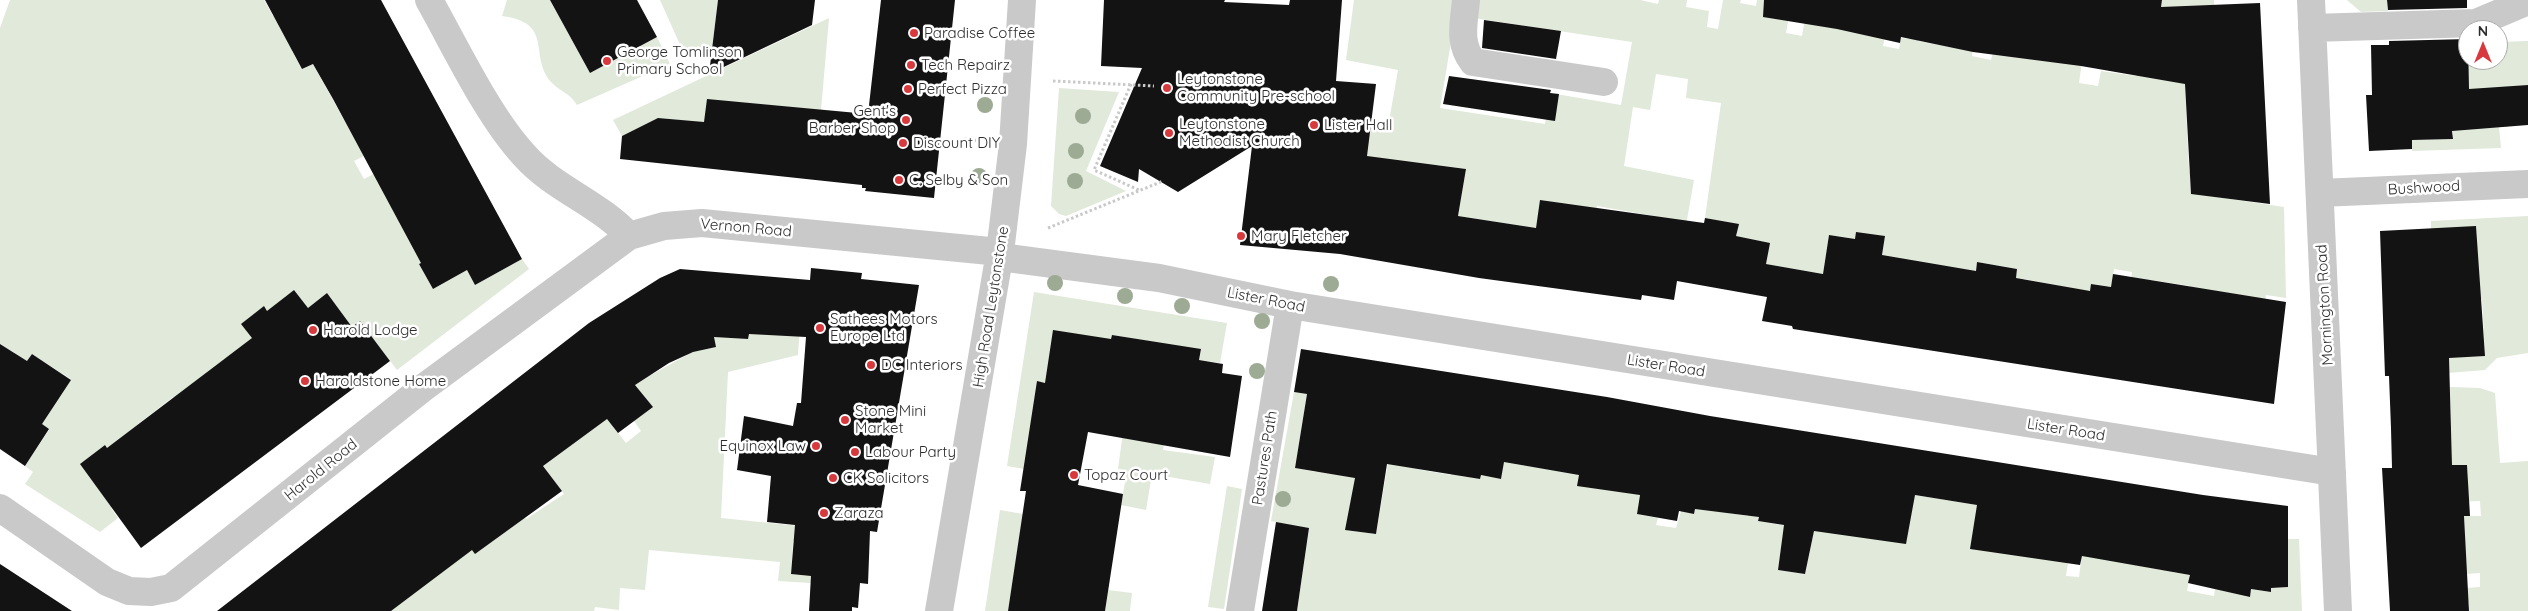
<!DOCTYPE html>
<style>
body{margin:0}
#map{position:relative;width:2528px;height:611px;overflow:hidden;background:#fff;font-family:Quicksand,sans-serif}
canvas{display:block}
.north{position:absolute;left:2458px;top:20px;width:50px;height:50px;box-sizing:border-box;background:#fff;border:1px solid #ababab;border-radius:50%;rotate:0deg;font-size:14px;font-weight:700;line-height:20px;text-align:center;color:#2c2c2c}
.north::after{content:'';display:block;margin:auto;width:18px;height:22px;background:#d8393d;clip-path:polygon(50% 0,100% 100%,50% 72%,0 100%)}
</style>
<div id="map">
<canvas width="2528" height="611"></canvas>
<div class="north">N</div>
</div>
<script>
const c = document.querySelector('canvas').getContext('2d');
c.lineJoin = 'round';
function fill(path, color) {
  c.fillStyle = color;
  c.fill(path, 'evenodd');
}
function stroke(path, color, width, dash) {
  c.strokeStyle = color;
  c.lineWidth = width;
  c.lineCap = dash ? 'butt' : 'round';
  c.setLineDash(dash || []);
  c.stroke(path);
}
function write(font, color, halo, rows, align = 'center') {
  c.font = font + ' Quicksand,sans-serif';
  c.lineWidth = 5;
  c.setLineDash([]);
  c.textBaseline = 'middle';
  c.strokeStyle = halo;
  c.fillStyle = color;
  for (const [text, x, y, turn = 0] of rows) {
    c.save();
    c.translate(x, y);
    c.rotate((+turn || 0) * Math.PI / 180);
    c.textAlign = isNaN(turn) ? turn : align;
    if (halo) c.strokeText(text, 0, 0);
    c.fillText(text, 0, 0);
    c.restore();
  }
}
fill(new Path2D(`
 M10,0H264L273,16L303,0L292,51L302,69L313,64L364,156L354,161L364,179L405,158L422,262L419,264L433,289L467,270L475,285L522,259L529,269L397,370L360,321L352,327L327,293L308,308L294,290L279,302L318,353L306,362L264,307L260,347L223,360L206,373L211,380L204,438L173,397L138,424L146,435L115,458L105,445L81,464L119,501L111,508L118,518L100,532L25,484L33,472L25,466L49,430L41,424L71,379L32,354L2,398L15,353L0,344V28Z
 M507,0H550L590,73L657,37L670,64L577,105C570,93 559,91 551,82C528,55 555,23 502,16Z
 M660,0H718L712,49H682Z
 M1354,0H1458L1440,108L1545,124L1550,93L1621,105L1632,42L1473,18L1476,0H1640L1658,4L1659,0H1687L1686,7L1709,11L1707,27L1718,29L1723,0H1741L1740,3L1756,6L1757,0H1774L1771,18L1788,21L1786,33L1802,36L1808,0H1874L1885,36L1883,46L1899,49L1901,38L1909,39L1914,5L1923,7L1918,41L1939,45L1979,16L1972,56L1991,60L1993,52L2086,33L2079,83L2098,86L2101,71L2136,76L2141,42L2155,44L2162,0H2214V5L2184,63L2189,171L2222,175L2223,181L2190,177L2191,193L2284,207L2286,298L2266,295L2257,354L2247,296L2208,290L2181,342L2190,286L2151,280L2143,336L2123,333L2132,272L2114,269L2111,287L2092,284L2085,327L2066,323L2071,288L2024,279L2010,315L2017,269L1977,262L1970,308L1882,255L1885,236L1847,288L1849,238L1829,235L1823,274L1766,264L1769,243L1736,236L1738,224L1705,218L1721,103L1686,98L1688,79L1656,74L1650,110L1633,107L1624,166L1694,180L1685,231L1653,225L1654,216L1597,206L1590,248L1580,207L1541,200L1534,239L1522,226L1458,216L1466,169L1437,165L1427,222L1379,212L1353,134L1370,135L1371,128L1388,127L1398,70L1346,60Z
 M2347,0H2387L2388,11L2361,12Z
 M829,18L821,110L738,102L728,125L659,118L622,136L613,120Z
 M2528,41V85L2507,87L2508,127H2499L2501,148L2412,151V140L2453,139L2451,101L2468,60H2498V42Z
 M1059,88L1119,92L1086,171L1126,191L1066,216L1059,214L1051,206Z
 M2528,216V353L2497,358L2485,370L2436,374V358L2485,356L2482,299H2468L2479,281L2476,227L2431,229V221Z
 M1034,292L1227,323L1220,363L1199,360L1201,350L1112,335L1111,339L1045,383L1038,382L1024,469L1007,466Z
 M708,318L718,337L748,339L750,322L800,326L798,355L728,372L721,518L809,527V542L793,541L791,574L811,576V583L778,581L780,562L649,550L645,590L620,588L619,610L595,607L594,611H387L505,492L526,519L564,494L532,451L607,419L626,443L641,431L634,421L652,407L617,361L638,354L651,375L687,355L673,331L697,351L716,347Z
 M2450,387L2480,388L2495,393L2500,463L2528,461V611H2469V602H2455L2466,588L2480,587V573L2466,574L2431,538L2465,536L2464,516H2481L2480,501L2429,503L2468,481L2467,465H2452Z
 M1294,392L1307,394L1295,468L1316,472L1369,404L1346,530L1376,534L1389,457L1421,470L1451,475L1459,419L1462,476L1480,479L1481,475L1501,479L1509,427L1515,464L1553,470L1646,455L1637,514L1658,518L1656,525L1676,528L1681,511L1694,514L1702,462L1729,513L1748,516L1750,507L1760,509L1758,521L1787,526L1783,534L1778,570L1805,574L1814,531L1915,495L1977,505L2068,563L2066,576L2079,577L2083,547L2120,562L2161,570L2177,537L2172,572L2190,575L2187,591L2214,596L2222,544L2245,596L2250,597L2251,589L2271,592V588L2288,587V539H2299L2302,611H1297L1309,529L1271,521Z
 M1123,432L1165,438L1163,450L1215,457L1210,484L1152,474L1146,510L1121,505L1127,471L1118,469Z
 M1227,486L1242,489L1224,609L1208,607Z
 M1000,510L1023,514L1008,611H985Z
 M1108,590L1132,593L1130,611H1105Z`), '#e1e9da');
fill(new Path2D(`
 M265,0H381L522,259L475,285L467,270L433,289L419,264L421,263L333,99L313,64L302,69Z
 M550,0H637L657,37L590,73Z
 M718,0H815L812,25L709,74Z
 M881,0H955L934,198L865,191L866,188H862V185L620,159L622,136L658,118L704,122L707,99L868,114Z
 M1104,0H1225L1224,2L1289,5L1290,0H1342L1336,81L1376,84L1367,156L1466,169L1458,216L1536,228L1540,200L1704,223L1705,218L1739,224L1736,236L1770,243L1766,264L1823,274L1829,235L1855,239L1856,232L1885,236L1882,255L1976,271L1977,262L2017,269L2016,278L2090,291L2091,284L2111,287L2113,274L2286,302L2274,404L1793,329L1792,326L1762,321L1767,297L1677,281L1674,300L1642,295L1641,300L1479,278L1340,254L1240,245L1252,146L1178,192L1139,169L1138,182L1100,166L1142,68L1101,66Z
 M1764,0H2162L2161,7L2260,3L2270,204L2191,194L2185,84L2081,66L1973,52L1901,37L1900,43L1837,29L1763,17Z
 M2387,0H2467V8L2388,10Z
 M1484,20L1561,31L1556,59L1482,48Z
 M2468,39L2469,89L2528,85V125L2452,131L2453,139L2412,140V149L2369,151L2366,95H2372L2371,45H2389V41Z
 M1449,76L1551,90L1550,93L1559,94L1555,121L1443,104Z
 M2476,226L2485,356L2449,358L2452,465H2467L2470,516H2464L2469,611H2390L2382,468H2392L2391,428L2389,376H2385L2380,231Z
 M811,268L862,273L861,279L919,285L877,532L870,531L868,584L860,583L858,608L852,607V611H809L811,576L791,574L795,525L767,522L771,476L737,470L744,416L793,426L797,403H801L806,337L749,334L748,339L714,337L716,347L693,352L669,363L635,385L653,407L618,433L607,419L543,466L562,491L475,554L472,550L391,611H217L589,323L660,278L680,269L810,280Z
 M294,290L308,308L327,293L352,327L360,321L390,361L141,548L80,464L105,445L107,448L252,338L241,324L264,306L267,311Z
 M1053,330L1111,339L1112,335L1201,349L1199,360L1223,364L1222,373L1242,376L1230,457L1088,432L1078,485L1123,494L1105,611H1008L1026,491H1020L1037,381L1045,383Z
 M0,344L27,361L32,354L71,380L42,424L49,429L25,466L0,449Z
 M1301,349L1607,397L1710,416L2203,495L2288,506V587L2271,588V592L2251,589L2250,597L2188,583L2190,575L2082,556L2080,565L1970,549L1977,505L1915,495L1906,544L1814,531L1805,574L1778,570L1784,525L1758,521L1759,517L1695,509L1694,514L1679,511L1677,521L1637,514L1640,495L1577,486L1579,475L1504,462L1501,479L1481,475L1480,479L1387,464L1376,534L1345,530L1355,478L1295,468L1307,394L1294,392Z
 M1276,522L1309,528L1297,611H1262Z
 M0,564L72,611H0Z`), '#131313');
stroke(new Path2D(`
 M1053,81L1154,86
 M1131,84L1094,170L1139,190
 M964,139L981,141
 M1048,228L1163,181`), '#c9c9c9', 3, [2.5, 2.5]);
stroke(new Path2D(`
 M429,0C456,48 488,116 524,155C554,189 599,203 629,236L664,226L702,223L1000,252
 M1466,0C1464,23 1458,43 1473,62L1604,82
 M2311,0L2338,611
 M2312,28L2476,23L2528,1
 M2320,193L2528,184
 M1000,257L1159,278L1290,305L2332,472
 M0,508L107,582L129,591L151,592L171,588L423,388L629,236
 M939,611L1000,252L1013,144L1022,0
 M1240,611L1290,305`), '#c9c9c9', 28);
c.fillStyle = '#9daa94';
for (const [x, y] of [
 [985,105],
 [1083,116],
 [1076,151],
 [979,176],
 [1075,181],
 [1055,283],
 [1331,284],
 [1125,296],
 [1182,306],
 [1262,321],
 [1257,371],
 [1283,499]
]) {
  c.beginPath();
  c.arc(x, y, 8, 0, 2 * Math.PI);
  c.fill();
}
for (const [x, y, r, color] of [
 [914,33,5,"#d8393d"],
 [607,61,5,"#d8393d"],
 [911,65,5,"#d8393d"],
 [1167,88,5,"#d8393d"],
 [908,89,5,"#d8393d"],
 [906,120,5,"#d8393d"],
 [1314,125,5,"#d8393d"],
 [1169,133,5,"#d8393d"],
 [903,143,5,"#d8393d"],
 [899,180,5,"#d8393d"],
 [1241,236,5,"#d8393d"],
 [820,328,5,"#d8393d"],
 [313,330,5,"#d8393d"],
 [871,365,5,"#d8393d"],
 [305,381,5,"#d8393d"],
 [845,420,5,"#d8393d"],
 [816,446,5,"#d8393d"],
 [855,452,5,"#d8393d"],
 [1074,475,5,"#d8393d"],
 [833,478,5,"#d8393d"],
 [824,513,5,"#d8393d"]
]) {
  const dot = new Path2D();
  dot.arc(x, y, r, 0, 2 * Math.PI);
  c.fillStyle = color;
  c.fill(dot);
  stroke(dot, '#fff', 2);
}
write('15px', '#2c2c2c', '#fff', [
 ["Paradise Coffee",924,33],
 ["George Tomlinson",617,52],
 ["Primary School",617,69],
 ["Tech Repairz",921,65],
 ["Leytonstone",1177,79],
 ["Community Pre-school",1177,96],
 ["Perfect Pizza",918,89],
 ["Gent's",896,111,"right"],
 ["Barber Shop",896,128,"right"],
 ["Leytonstone",1179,124],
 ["Methodist Church",1179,141],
 ["Lister Hall",1324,125],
 ["Discount DIY",913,143],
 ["C. Selby & Son",909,180],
 ["Mary Fletcher",1251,236],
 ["Sathees Motors",830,319],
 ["Europe Ltd",830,336],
 ["Harold Lodge",323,330],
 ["DC Interiors",881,365],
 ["Haroldstone Home",315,381],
 ["Stone Mini",855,411],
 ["Market",855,428],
 ["Equinox Law",806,446,"right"],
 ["Labour Party",865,452],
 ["Topaz Court",1084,475],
 ["CK Solicitors",843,478],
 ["Zaraza",834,513]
], 'left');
write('15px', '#2c2c2c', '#fff', [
 ["Bushwood",2424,188,-3],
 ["Vernon Road",746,228,5],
 ["Lister Road",1266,300,11],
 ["Mornington Road",2325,305,-93],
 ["High Road Leytonstone",991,307,-81],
 ["Lister Road",1666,366,9],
 ["Lister Road",2066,430,9],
 ["Pastures Path",1265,458,-81],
 ["Harold Road",321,470,-39]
]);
</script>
